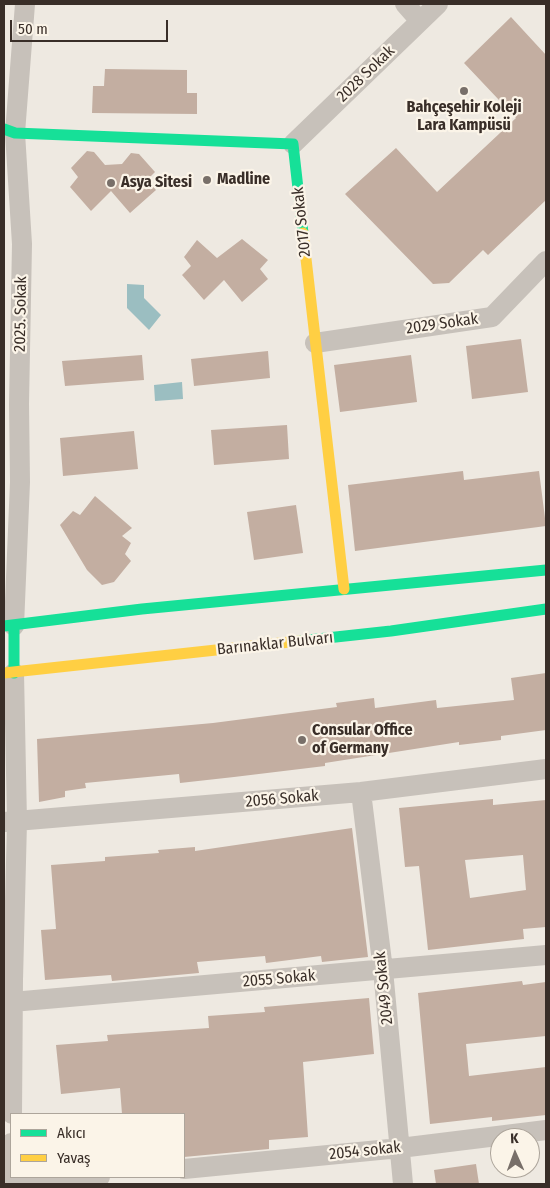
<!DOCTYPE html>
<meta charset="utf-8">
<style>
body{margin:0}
#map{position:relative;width:550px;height:1188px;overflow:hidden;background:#eee9e1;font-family:"Fira Sans Condensed",sans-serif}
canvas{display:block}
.frame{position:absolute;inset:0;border:5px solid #392e28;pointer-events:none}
.legend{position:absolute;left:10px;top:1113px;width:175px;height:65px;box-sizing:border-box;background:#fbf4e8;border:1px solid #ada59b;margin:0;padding:6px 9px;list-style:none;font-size:15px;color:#392e28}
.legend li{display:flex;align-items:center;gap:10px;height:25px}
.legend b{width:25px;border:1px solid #ada59b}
.north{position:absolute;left:490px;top:1128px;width:50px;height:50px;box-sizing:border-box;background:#fbf4e8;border:1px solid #ada59b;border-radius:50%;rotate:358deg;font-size:14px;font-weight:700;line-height:20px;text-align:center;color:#392e28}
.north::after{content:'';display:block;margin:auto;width:18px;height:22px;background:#786f69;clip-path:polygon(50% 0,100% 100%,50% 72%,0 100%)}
.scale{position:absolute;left:10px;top:20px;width:158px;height:22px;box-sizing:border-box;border:2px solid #392e28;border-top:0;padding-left:6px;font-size:15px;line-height:18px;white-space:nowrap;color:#392e28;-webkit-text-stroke:4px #fbf4e8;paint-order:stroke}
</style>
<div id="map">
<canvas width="550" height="1188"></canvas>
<div class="frame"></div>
<ul class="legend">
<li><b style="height:6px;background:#16e098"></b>Akıcı</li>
<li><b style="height:6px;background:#ffcf43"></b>Yavaş</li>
</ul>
<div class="north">K</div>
<div class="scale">50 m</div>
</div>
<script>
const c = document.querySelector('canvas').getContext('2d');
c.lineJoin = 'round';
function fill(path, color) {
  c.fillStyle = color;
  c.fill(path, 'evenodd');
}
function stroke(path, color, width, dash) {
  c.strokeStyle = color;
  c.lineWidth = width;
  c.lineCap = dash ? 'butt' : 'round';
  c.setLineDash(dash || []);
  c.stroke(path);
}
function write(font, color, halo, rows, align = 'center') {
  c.font = font + ' "Fira Sans Condensed",sans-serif';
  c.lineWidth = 4.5;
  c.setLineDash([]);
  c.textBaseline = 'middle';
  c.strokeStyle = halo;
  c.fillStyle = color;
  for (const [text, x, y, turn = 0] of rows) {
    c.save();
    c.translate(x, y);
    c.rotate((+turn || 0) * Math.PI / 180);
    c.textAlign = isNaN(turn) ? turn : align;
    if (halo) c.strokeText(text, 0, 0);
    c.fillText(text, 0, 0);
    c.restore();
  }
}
fill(new Path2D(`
 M127,284L144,285V298L161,315L149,330L127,308Z
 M182,382L183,399L155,401L154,385Z`), '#9bbec1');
fill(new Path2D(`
 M511,17L546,55V200L488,255L483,250L449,283L433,284L345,194L396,148L437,192L516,118L464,63Z
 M105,69L187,70V93H197V114L92,113L93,86H104Z
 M87,151L94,152L105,165L122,164L131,153L139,154L155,172L147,180L156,190L130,213L111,191L91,211L70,187L78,177L71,168Z
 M242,239L268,260L260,269L268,279L242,302L224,280L204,300L182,275L191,266L184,257L197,240L217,258Z
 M521,339L528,392L472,399L466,346Z
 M268,351L270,378L194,386L191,359Z
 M142,355L144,380L65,386L62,361Z
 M411,355L417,402L340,412L334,365Z
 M287,425L289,459L214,465L211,430Z
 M134,431L138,469L63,476L60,438Z
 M463,471L464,480L539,471L546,526L355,551L348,485Z
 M95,496L132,528L122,536L131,543L125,554L131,561L114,582L102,585L87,570L60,525L73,511L80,515Z
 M296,505L303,553L254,560L247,512Z
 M546,673V730L501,736V740L459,745V742L325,763V766L234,777L180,783L179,774L85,783L86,788L65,791V797L39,802L37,739L213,723L337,707L336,703L374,698L375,708L436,700L437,708L514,700L511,678Z
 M493,799V805L546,800V927L523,929L524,939L428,950L419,866L405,867L399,808ZM523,855L526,890L470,898L465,860Z
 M352,828L368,957L322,962L321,956L266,963L265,956L197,962L199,973L112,981L111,975L45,980L41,930L56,929L51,865L105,861V857L159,853L158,850L195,847V851Z
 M522,981L523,985L546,982V1036L466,1044L469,1076L546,1067V1115L492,1121V1117L430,1124L418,993Z
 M369,998L374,1054L303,1062L308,1137L269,1140V1149L184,1157V1114H122L120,1088L61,1094L56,1045L108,1041L107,1035L209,1028L208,1016L265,1012L264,1007Z
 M476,1164L479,1184H436L434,1170Z`), '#c3aea1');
stroke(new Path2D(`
 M405,4L420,21
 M293,144L438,4
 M315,343L492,317L546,261
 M14,626L20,482L19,404L22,244L15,133L25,4
 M361,792L383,970L403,1184
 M4,822L361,792L546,769
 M12,1002L546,955
 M12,1114L13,980L17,822L14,673
 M184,1169L400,1148L546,1130
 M10,1184L11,1143
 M23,1184L100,1177`), '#c7c1ba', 20);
stroke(new Path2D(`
 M4,129L15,133L293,144L303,233
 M4,626L142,609L546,570
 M14,626V673
 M299,641L391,631L546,609`), '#16e098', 11);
stroke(new Path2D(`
 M303,233L344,589
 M4,673L299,641`), '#ffcf43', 11);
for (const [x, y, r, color] of [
 [464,91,5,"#786f69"],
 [207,180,5,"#786f69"],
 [111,183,5,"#786f69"],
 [302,740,5,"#786f69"]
]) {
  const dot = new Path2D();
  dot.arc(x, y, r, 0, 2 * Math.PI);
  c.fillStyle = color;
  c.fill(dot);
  stroke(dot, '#fbf4e8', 2);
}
write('16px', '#392e28', '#fbf4e8', [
 ["2028 Sokak",366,74,-44],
 ["2017 Sokak",302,222,-96],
 ["2025. Sokak",21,314,-89],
 ["2029 Sokak",442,324,-8],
 ["Barınaklar Bulvarı",275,644,-6],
 ["2056 Sokak",282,799,-5],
 ["2055 Sokak",279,979,-5],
 ["2049 Sokak",384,988,-96],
 ["2054 sokak",365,1151,-6]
]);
write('bold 16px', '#392e28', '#fbf4e8', [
 ["Bahçeşehir Koleji",464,108,"center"],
 ["Lara Kampüsü",464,126,"center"],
 ["Madline",217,180],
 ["Asya Sitesi",121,183],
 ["Consular Office",312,731],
 ["of Germany",312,749]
], 'left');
</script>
